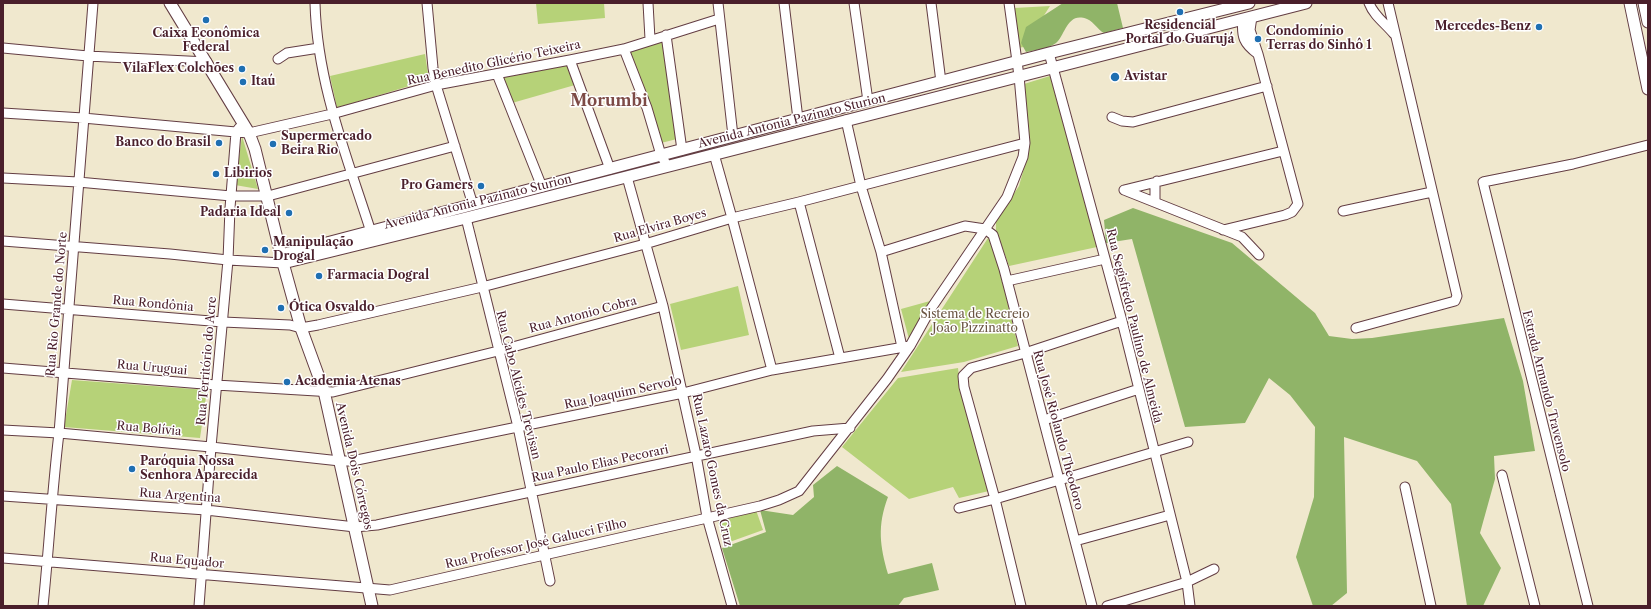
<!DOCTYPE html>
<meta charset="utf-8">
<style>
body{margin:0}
#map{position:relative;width:1651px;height:609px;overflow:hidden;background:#f0e8ce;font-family:"Libre Caslon Text",serif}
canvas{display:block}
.frame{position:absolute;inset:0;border:4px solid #4a1f2b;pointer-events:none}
</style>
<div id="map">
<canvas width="1651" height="609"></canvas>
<div class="frame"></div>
</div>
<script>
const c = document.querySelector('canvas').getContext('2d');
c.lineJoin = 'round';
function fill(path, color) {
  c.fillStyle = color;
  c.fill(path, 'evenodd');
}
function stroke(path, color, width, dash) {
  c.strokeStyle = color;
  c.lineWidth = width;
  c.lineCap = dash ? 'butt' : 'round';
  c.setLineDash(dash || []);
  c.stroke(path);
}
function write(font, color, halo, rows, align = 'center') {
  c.font = font + ' "Libre Caslon Text",serif';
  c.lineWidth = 3;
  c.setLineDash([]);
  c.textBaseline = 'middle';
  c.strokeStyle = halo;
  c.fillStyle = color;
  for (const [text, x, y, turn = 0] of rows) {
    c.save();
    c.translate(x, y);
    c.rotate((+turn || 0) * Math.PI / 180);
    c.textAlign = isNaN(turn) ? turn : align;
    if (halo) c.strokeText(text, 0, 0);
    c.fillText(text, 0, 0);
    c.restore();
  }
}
fill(new Path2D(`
 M536,3H604L605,18L538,24Z
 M1050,6L1024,47L1017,48L1014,8Z
 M664,40L677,139L661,143L630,51Z
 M425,54L429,80L337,108L330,76Z
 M567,64L575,85L512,103L502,76Z
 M1050,76L1097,247L1009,266L996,230V220L1019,186L1026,161L1024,84Z
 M242,136L258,189L235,185Z
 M988,238L992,239L1018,346L964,362L901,372Z
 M738,286L749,335L681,350L670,304Z
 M930,301L909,339L901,309Z
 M958,368L961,393L989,491L959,498L953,487L909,499L842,447L898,378Z
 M72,380L207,390L200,438L64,427Z
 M756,510L763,530L724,544L718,522Z`), '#b6d278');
fill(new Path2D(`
 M1063,3H1117L1123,28L1104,33C1098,30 1094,22 1087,19C1067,11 1065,36 1056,43C1048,49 1036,50 1026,52L1021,43L1026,27Z
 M1133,208L1232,243L1315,313L1329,336L1352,339L1372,338L1504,318L1523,381L1535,451L1494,456L1495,479L1480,533L1501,568L1483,606H1467L1451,504L1417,461L1344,437L1347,593L1331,606H1313L1296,557L1314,497L1315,427L1290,395L1269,378L1245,423L1185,427L1132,239L1106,243L1104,220Z
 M837,466L888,497C877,526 880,546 888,574L932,563L939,590L904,598L898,606H740L722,548L766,532L760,510L793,515L814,497L813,485Z`), '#90b468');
const minor = new Path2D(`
 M315,3C317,83 347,157 371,232
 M427,3L433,68L436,85L473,205
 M648,3L650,39
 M718,3L733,136
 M784,3L798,119
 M854,3L868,101
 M931,3L941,82
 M1369,3C1374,16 1385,23 1394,34
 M1243,19C1241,37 1244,44 1258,54L1250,30L1252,17
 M666,35L682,150
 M3,48L88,56L207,62
 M624,49L647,108L661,155L666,164L669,166
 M1049,53L1122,321L1187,582L1190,606
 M278,59L287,53L319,48
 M570,60L610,169
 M497,74L542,187
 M3,113L83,118L236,132L239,128
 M1112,117L1122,121L1133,122L1267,86
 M846,120L861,186L881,252L902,347
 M714,154L732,218L772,370
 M627,177L663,306L696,455L707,517L732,606
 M3,178L78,182L231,196H268L455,146
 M1124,190L1283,151
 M1124,190L1242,237L1259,255
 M799,202L840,358
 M1155,202V185L1157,181
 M1343,211L1432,192
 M466,218L518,427L550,581
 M1223,230L1285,215L1292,212L1298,204L1258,54
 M3,241L170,254L228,260L283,263
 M881,252L965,226L985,229L993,235L1004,269L1092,606
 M1007,281L1105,259
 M3,304L223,322L290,325L301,328L318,325L482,287L645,244L732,218L799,202L1025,143
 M1356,328L1455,301L1457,296L1388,3
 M3,368L216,385L333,392L498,351L663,306
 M1044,420L1139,389
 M3,430L59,433L211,447L340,461H352L683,393L772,370L910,346
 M1502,475L1535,606
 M1405,487L1431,606
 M3,496L206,510L355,527L377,525L813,431L850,428
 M959,508L995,499L1188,442
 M1075,541L1170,515
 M3,558L390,590L760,506L779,500L799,491L887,379L910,346L930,310L1007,197L1023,157L1025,143L1019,76L1009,3
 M43,606C49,548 52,491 59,433L93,3
 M199,606L211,447L228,260L230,208L236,132L249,133L332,114L436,85L570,60L624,49L719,19
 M1021,606L995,499L964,387L963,376L971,368L1025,353L1122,321
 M1107,606L1187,582L1214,569
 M1588,606L1483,182L1573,164L1648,145`);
const major = new Path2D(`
 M170,3L249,133L255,149L283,263L301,328L324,391L372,606
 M1630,3L1648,89
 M1644,3L1648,22
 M281,255L1049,53L1249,3
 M283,263L466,218L1306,3`);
stroke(minor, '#633d43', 11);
stroke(major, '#633d43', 13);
stroke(minor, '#fff', 9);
stroke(major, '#fff', 11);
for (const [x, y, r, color] of [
 [1180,12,4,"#1f6fb2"],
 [206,20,4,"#1f6fb2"],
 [1539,27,4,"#1f6fb2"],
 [1258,39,4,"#1f6fb2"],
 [242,69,4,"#1f6fb2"],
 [1115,77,5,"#1f6fb2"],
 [243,82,4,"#1f6fb2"],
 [219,143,4,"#1f6fb2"],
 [273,144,4,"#1f6fb2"],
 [216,174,4,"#1f6fb2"],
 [481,186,4,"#1f6fb2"],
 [289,213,4,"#1f6fb2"],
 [265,250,4,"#1f6fb2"],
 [319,276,4,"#1f6fb2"],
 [281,308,4,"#1f6fb2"],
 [287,382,4,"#1f6fb2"],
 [132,469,4,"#1f6fb2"]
]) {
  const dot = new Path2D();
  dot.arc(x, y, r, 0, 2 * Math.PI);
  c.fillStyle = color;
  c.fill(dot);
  stroke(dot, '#fff', 1.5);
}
write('bold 12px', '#4a1f2b', '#fff', [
 ["Residencial",1180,26,"center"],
 ["Portal do Guarujá",1180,40,"center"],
 ["Mercedes-Benz",1531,27,"right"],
 ["Condomínio",1266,32],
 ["Terras do Sinhô 1",1266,46],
 ["Caixa Econômica",206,34,"center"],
 ["Federal",206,48,"center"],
 ["VilaFlex Colchões",234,69,"right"],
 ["Avistar",1124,77],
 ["Itaú",251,82],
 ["Supermercado",281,137],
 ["Beira Rio",281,151],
 ["Banco do Brasil",211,143,"right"],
 ["Libirios",224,174],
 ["Pro Gamers",473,186,"right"],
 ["Padaria Ideal",281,213,"right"],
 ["Manipulação",273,243],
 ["Drogal",273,257],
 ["Farmacia Dogral",327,276],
 ["Ótica Osvaldo",289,308],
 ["Academia Atenas",295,382],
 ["Paróquia Nossa",140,462],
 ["Senhora Aparecida",140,476]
], 'left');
write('12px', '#4a1f2b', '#fff', [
 ["Rua Benedito Glicério Teixeira",494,63,-12],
 ["Avenida Antonia Pazinato Sturion",792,121,-14],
 ["Avenida Antonia Pazinato Sturion",478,202,-14],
 ["Rua Elvira Boyes",660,226,-16],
 ["Rua Rio Grande do Norte",57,304,-85],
 ["Rua Rondônia",153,304,5],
 ["Rua Antonio Cobra",583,315,-15],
 ["Rua Segisfredo Paulino de Almeida",1134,326,76],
 ["Rua Território do Acre",207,361,-85],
 ["Rua Uruguai",152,368,5],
 ["Rua Cabo Alcides Trevisan",518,385,76],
 ["Estrada Armando Travensolo",1546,391,76],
 ["Rua Joaquim Servolo",623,393,-12],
 ["Rua Bolívia",149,429,5],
 ["Rua José Riolando Theodoro",1058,430,75],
 ["Rua Paulo Elias Pecorari",600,464,-12],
 ["Avenida Dois Córregos",354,466,77],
 ["Rua Lazaro Gomes da Cruz",712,470,78],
 ["Rua Argentina",180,496,4],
 ["Rua Professor José Galucci Filho",536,544,-13],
 ["Rua Equador",187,561,5]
]);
write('12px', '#6a5542', '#fff', [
 ["Sistema de Recreio",975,315],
 ["João Pìzzinatto",975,329]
]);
write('bold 16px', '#7d4a46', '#fff', [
 ["Morumbi",609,101]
]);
</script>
